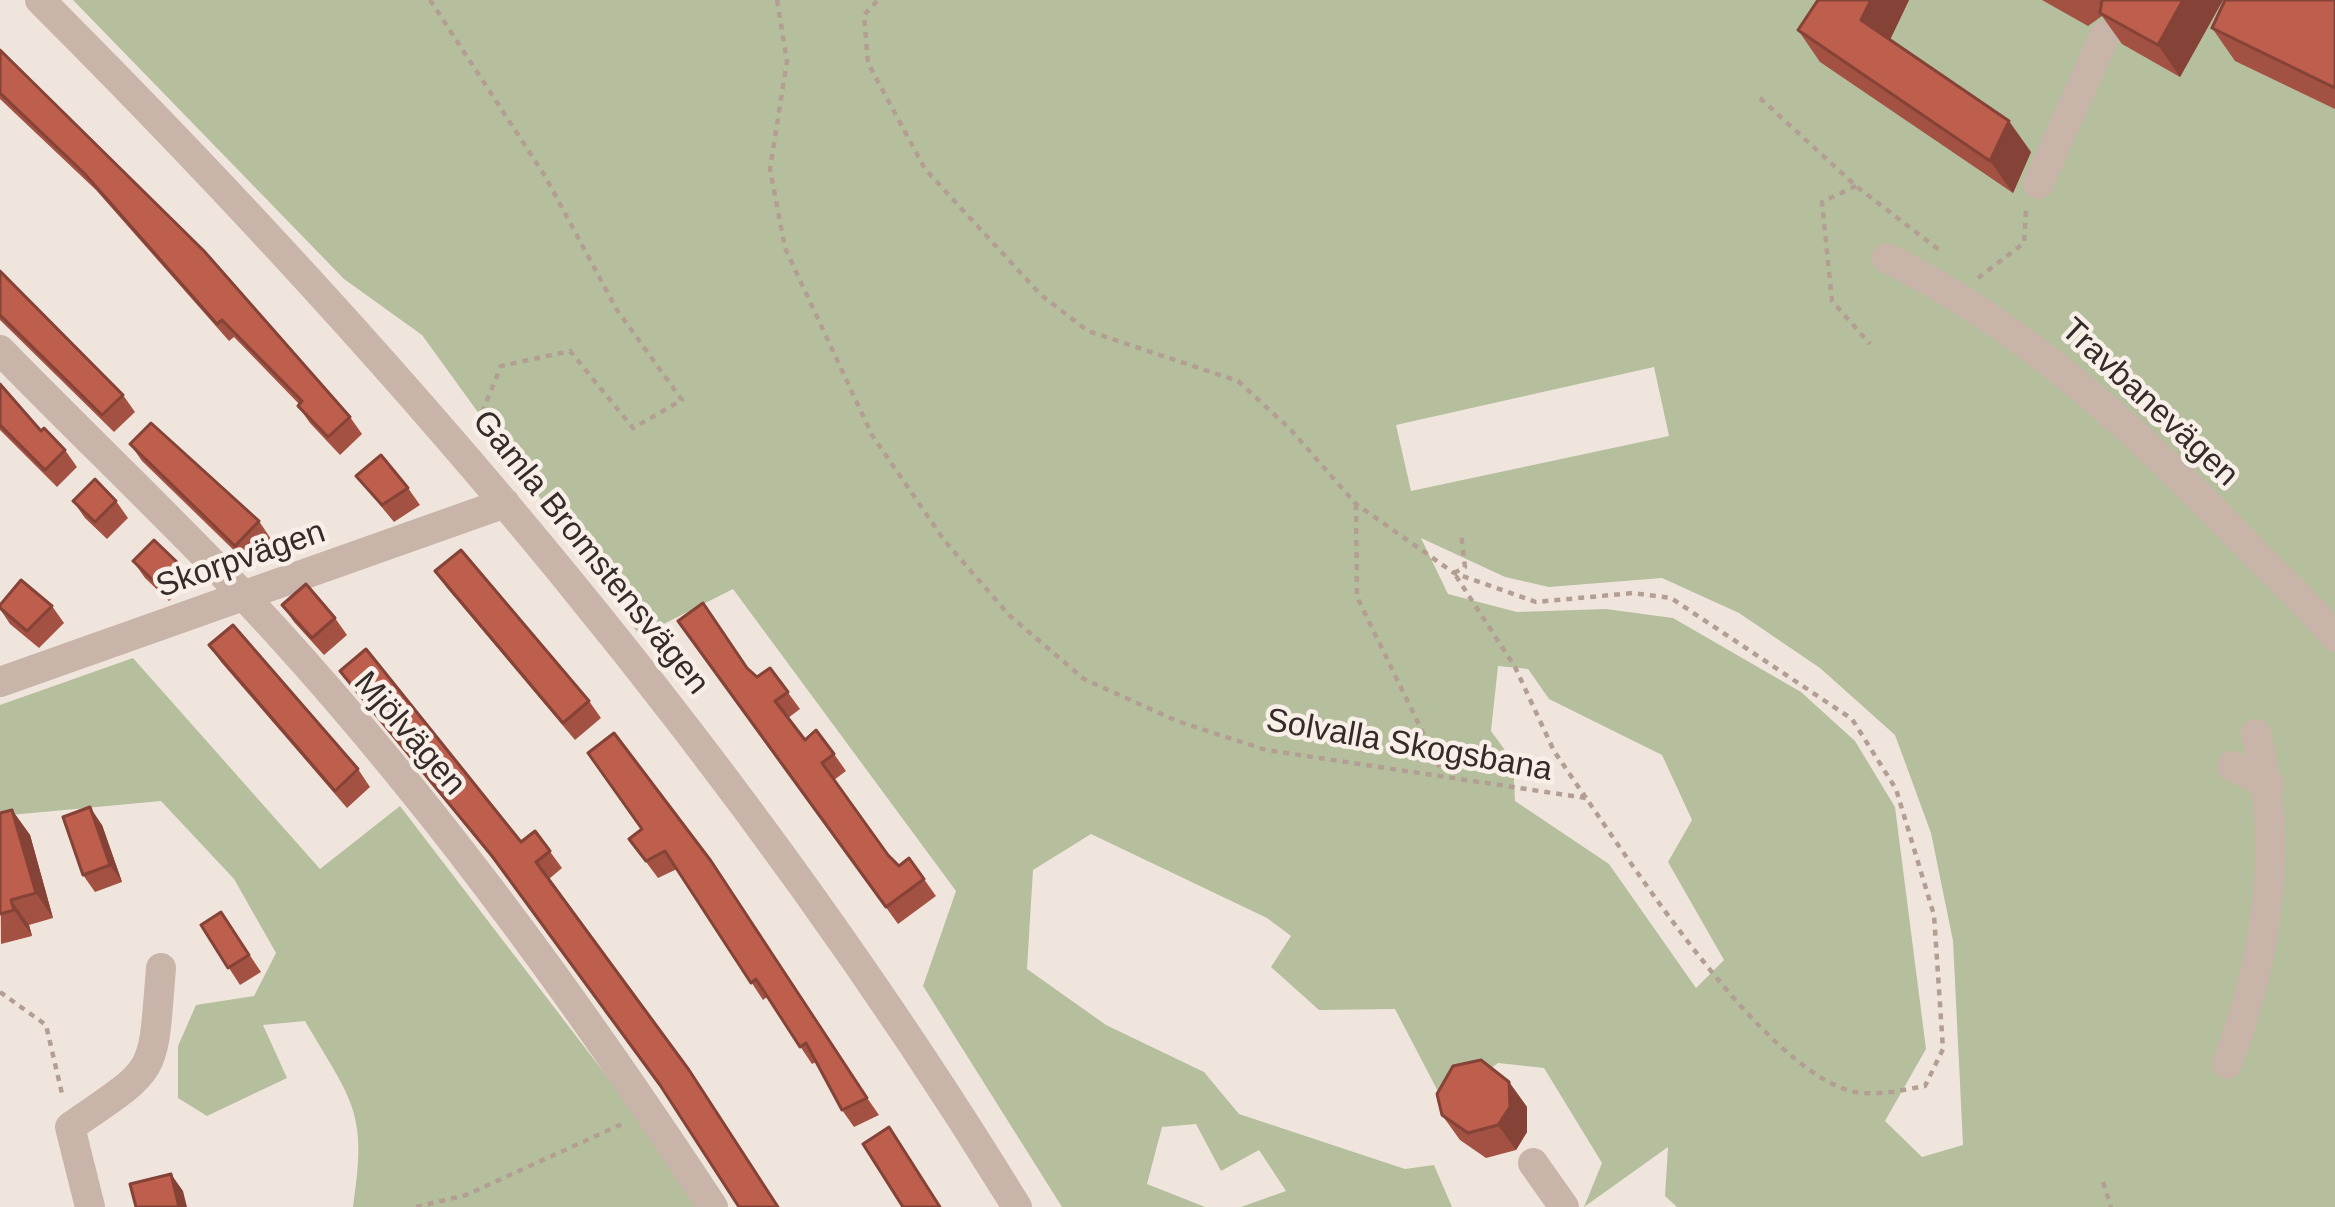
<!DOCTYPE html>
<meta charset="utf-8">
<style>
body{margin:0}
canvas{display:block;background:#f0e5dc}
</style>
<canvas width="2335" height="1207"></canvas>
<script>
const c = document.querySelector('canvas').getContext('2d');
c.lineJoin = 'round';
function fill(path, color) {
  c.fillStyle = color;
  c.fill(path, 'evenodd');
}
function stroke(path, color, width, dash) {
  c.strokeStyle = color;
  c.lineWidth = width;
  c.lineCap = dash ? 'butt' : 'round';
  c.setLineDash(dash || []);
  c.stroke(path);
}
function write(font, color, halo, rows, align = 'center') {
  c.font = font + ' Arial,sans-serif';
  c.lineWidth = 9;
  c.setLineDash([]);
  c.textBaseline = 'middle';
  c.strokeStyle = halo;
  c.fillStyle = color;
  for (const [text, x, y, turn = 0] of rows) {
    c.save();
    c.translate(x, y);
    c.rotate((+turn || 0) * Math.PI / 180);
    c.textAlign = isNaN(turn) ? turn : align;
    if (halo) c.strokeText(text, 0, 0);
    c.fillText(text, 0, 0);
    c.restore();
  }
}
fill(new Path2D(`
 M73,0H2335V1207H1677L1665,1196L1668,1147L1584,1207L1602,1163L1544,1068L1498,1063L1444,1103L1395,1009L1319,1010L1271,967L1291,936L1267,918L1091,834L1033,870L1027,969L1106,1025L1204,1072L1239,1114L1405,1169L1434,1165L1452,1207H1241L1286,1191L1259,1150L1221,1171L1196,1124L1162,1127L1147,1184L1205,1207H1062L923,986L956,891L733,589L640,636L422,335L344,279ZM1654,367L1669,436L1411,491L1396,425ZM1421,538L1505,577L1549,587L1662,578L1739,613L1820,668L1895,735L1931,833L1953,941L1963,1145L1922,1157L1885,1121L1926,1049L1895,807L1855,741L1801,692L1673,618L1606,609L1517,612L1448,594ZM1498,666L1528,669L1549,699L1662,755L1692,820L1668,862L1724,960L1696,988L1609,864L1515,801L1513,761L1491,731Z
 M133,658L320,869L400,806L658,1143L698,1207H353C368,1110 352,1102 305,1021L263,1025L287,1078L207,1116L178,1098V1046L196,1005L254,996L276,953L234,879L161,801L0,816V705Z`), '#b6bf9d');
stroke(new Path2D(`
 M430,0L545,176L617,310L682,400L633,428L570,351L501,366L476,427
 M777,0L787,61L770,169L785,248L872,435L944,540L1009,615L1084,679L1177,721L1266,750L1586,798C1638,873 1764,1068 1851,1091C1873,1097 1903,1090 1925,1086L1943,1049L1934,915L1896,789L1852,719L1671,598L1633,593L1536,602L1454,573L1356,504L1290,429L1238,381L1088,331L1041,295L925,169L868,63L864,15L878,0
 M1760,98L1856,186L1943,253
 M1856,186L1822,202L1832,301L1870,344
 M1978,278L2024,243L2026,210
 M1356,504L1357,597L1442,772
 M1454,573L1465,567L1461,533
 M1456,576L1515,667L1554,751L1586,798
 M0,992L46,1025L63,1098
 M2103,1182L2111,1207
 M416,1207L466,1195L622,1124`), '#b39e93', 4.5, [6, 6]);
stroke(new Path2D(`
 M40,0C407,367 745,764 1017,1207
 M2038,184L2105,35
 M1887,258C2026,327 2138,432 2246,544C2275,575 2309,604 2335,637
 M0,350C80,432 164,512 243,595C419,782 572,993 713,1207
 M0,682L505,503
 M2232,766L2269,784
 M2227,1064C2267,957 2285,846 2256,734
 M1533,1163L1564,1207
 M90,1207L70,1127C160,1065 152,1077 161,968`), '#c8b4a9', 30);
fill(new Path2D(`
 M1909,0L1890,40L2031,152L2013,193L1820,62L1798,30Z
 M2042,0H2223L2180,77L2122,44L2102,16L2088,26Z
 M2335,0V109L2235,61L2212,28Z
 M0,50L350,417L362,434L340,455L310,423L298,406L299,404L234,337L229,341L96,190L0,99Z
 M0,271L123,395L135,412L114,432L0,320Z
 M0,384L41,431L65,450L77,467L57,487L0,430Z
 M130,444L259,521L271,539L247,563L142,461Z
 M356,476L408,488L420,505L394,522Z
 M73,501H116L128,518L107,539L85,518Z
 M133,561L178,563L190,580L169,601L145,578Z
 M435,571L589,701L601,718L575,740L447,588Z
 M282,605L335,618L347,635L324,655L294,622Z
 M52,606L64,623L39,648L10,624L0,609Z
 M678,621L757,677L770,668L800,709L788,718L805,740L834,754L846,771L834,780L888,855L899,866L909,858L936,896L898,924Z
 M209,645L358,769L370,787L347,808L221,662Z
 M340,671L521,842L535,831L562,868L549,879L504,873Z
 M614,733L879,1115L854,1127L842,1110L816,1062L812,1064L767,997L763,1000L677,869L658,878L629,839L642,829Z
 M12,810L30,835L53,918L29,925L32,936L1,944L0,813Z
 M102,825L122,882L95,892L83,875Z
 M221,912L261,972L240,985L201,925Z
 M1509,1082L1527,1107V1132L1516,1150L1486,1158L1460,1140L1442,1115Z`), '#a35142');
fill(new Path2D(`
 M1871,0H1909L1884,52L1861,20Z
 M2183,0H2223L2180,77L2158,45Z
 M2009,121L2031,152L2013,193L1990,161Z
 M90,807L102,825L122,882L110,865Z
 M12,810L30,835L53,918L36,893Z
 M11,900L29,925L32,936L14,910Z
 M1509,1082L1527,1107V1132L1516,1150L1498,1125Z
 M171,1174L183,1191L187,1207H179Z`), '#854236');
const building = new Path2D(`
 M1818,0H1871L1861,20L2009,121L1990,161L1798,30Z
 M2102,0H2183L2158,45L2100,13Z
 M2225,0H2335V88L2212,28Z
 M0,50L204,251L350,417L328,437L298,406L302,401L222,320L217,324L84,173L0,93Z
 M0,271L123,395L102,415L0,315Z
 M0,384L41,431L44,428L65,450L45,470L0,425Z
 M151,423L259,521L235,546L130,444Z
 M381,455L408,488L382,505L356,476Z
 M95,479L116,501L95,522L73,501Z
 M154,540L178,563L157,584L133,561Z
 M461,550L589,701L563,723L435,571Z
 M21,580L52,606L27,631L0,608V605Z
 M306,584L335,618L312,638L282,605Z
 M703,603L747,668L757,677L770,668L788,692L775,701L805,740L816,730L834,754L822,763L888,855L899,866L909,858L924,879L886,907L678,621Z
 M233,625L358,769L335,791L209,645Z
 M366,649L521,842L535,831L550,851L536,862L689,1070L778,1207H739L660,1085L492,856L340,671Z
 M614,733L711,861L867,1098L842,1110L806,1043L800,1047L756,979L751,983L665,851L646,861L629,839L642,829L588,753Z
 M90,807L110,865L83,875L63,817Z
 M12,810L36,893L11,900L14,910L0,914V813Z
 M221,912L249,955L228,968L201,925Z
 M1481,1060L1509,1082L1510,1107L1498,1125L1468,1133L1442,1115L1437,1094L1453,1066Z
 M889,1127L940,1207H903L863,1144Z
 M171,1174L179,1207H136L130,1184Z`);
fill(building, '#be5e4d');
stroke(building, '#854236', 3);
write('33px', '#352b28', '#f8f0e8', [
 ["Travbanevägen",2149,403,43],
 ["Gamla Bromstensvägen",590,553,51],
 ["Skorpvägen",241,560,-19],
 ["Mjölvägen",409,734,49],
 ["Solvalla Skogsbana",1409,746,10]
]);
</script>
